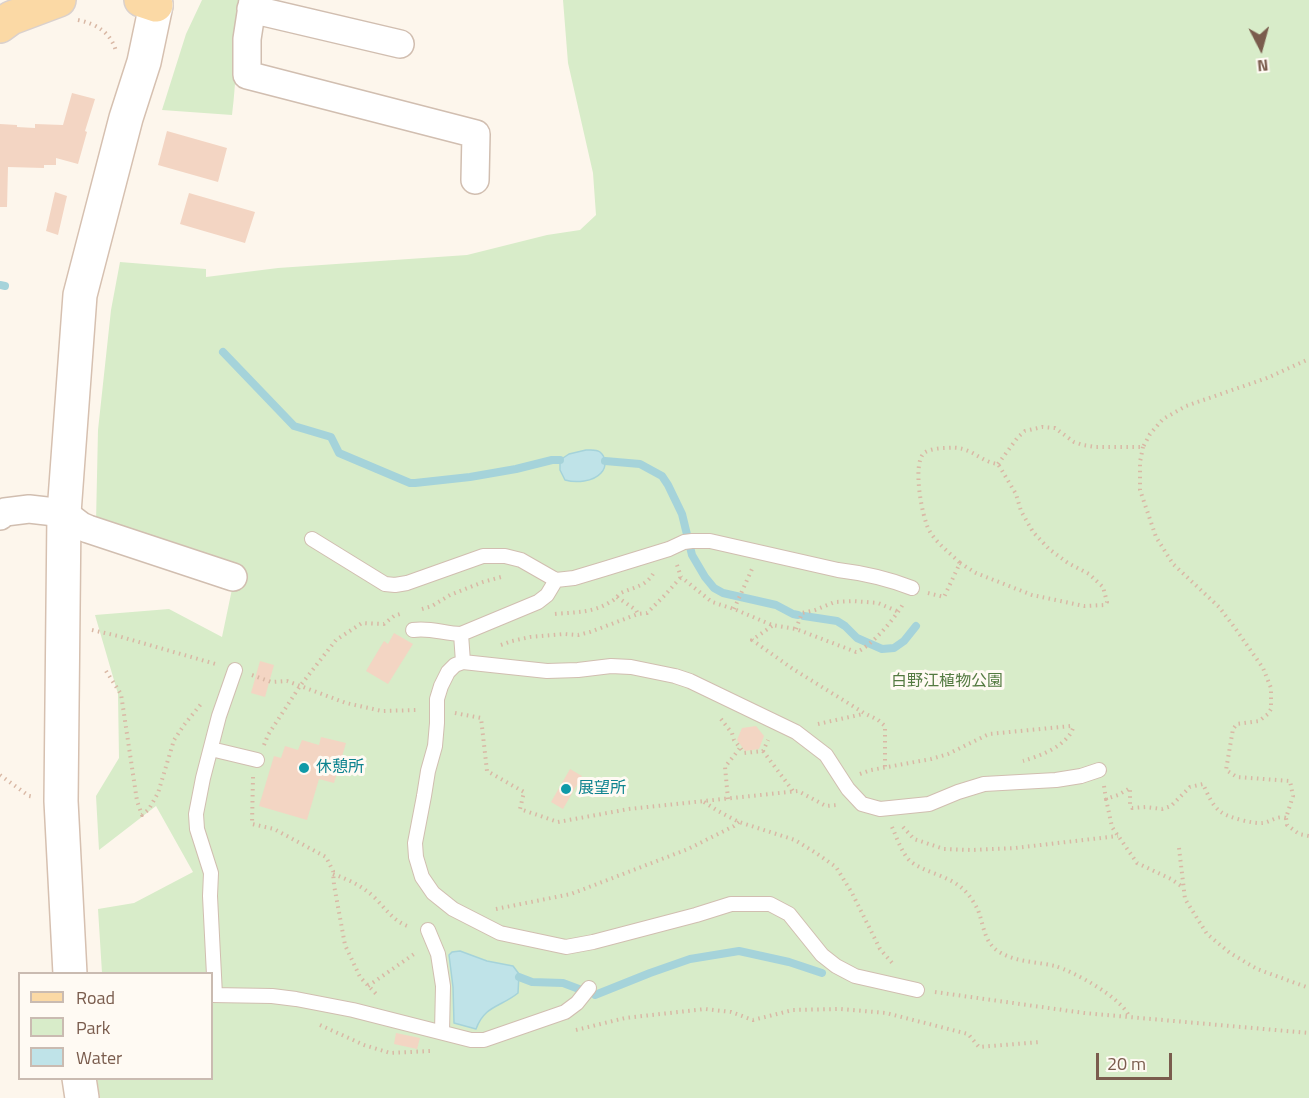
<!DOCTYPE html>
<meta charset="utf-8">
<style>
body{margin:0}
#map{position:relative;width:1309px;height:1098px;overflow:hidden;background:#fdf6ec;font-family:"Titillium Web",sans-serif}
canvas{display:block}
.legend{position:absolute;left:18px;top:972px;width:195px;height:108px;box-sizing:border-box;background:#fffaf3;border:2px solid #cabbb1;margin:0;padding:8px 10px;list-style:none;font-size:18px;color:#7a5c4d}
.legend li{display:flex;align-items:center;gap:12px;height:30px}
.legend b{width:30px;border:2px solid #cabbb1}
.north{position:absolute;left:1231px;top:18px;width:60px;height:60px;-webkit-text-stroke:4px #fffaf3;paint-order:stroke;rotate:174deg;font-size:16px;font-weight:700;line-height:24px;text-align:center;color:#7a5c4d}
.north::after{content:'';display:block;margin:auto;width:21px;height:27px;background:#7a5c4d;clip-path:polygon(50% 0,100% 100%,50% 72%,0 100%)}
.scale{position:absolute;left:1096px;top:1053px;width:76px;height:27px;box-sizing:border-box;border:3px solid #7a5c4d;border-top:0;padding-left:8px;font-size:18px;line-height:21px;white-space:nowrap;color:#7a5c4d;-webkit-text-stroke:4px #fffaf3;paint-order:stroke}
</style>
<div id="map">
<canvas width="1309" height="1098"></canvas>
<ul class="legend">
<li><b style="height:8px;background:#fbd9a5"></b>Road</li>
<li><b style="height:16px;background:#d8ecc9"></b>Park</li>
<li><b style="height:16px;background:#bfe3e8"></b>Water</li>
</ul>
<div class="north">N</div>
<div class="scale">20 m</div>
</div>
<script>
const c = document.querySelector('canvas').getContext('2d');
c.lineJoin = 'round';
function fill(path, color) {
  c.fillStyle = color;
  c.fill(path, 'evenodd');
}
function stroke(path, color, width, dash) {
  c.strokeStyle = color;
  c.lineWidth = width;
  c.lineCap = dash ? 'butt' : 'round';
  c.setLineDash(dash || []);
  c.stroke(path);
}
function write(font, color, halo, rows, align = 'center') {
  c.font = font + ' "Titillium Web","Noto Sans JP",sans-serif';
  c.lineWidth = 6;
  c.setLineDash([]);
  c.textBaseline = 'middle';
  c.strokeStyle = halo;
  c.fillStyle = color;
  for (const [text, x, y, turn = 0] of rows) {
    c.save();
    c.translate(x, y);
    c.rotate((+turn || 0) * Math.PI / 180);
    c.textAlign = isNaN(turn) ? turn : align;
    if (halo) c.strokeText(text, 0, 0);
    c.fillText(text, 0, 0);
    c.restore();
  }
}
fill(new Path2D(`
 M202,0H243C236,38 237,77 232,115L162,110L186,34Z
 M563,0H1309V1098H100L97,1079L212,1078V974L102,973L98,909L134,903L193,872L156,806L99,850L96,796L119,758L118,694L95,615L169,609L222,637L236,570L96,522L98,430L111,310L120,262L206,269V277L278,268L467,255L547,235L580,230L596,215L593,173L568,63Z`), '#d8ecc9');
const water = new Path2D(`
 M586,450C590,450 596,449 600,452C606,457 607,467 601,473C593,482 576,483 565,480L560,470V460L569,454Z
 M460,951L487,961L513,966L519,974L518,993C501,1007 485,1005 476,1029L454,1023L453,987L449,955L452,952Z`);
fill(water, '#bfe3e8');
stroke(water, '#a5d3da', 1.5);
stroke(new Path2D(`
 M0,285L5,286
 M223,352L294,426L331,437L339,453L410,483H415L470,477L516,469L552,460H560
 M605,461L640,464L662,476L668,485L682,514L692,555L705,577L714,588L723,593L776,605L793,614L798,615
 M804,616L837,621L845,626L857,638L882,649L894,648L904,641L916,626
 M519,977L532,982L563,983L579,989
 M593,993L595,995L650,973L690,959L739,951L789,962L822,973`), '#a5d3da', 8);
fill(new Path2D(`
 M72,93L95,99L85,131L87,132L78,164L56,158V165H44V168L8,167L7,207H0V124L17,125V127L35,128V124L63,125Z
 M167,131L227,148L218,182L158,165Z
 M55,192L67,196L58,235L46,231Z
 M189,193L255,212L245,243L180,224Z
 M394,633L413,644L388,684L366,671L384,641L388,644Z
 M260,661L274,665L265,697L251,693Z
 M756,726L764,736L759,749L745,751L737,740L742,728Z
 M321,737L346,743L334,783L319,779L307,820L259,806L274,756L281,758L285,746L298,750L302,740L319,745Z
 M570,769L582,776L563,809L551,802Z
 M396,1033L420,1038L417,1049L394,1044Z`), '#f3d5c3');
const lane = new Path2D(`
 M312,539L385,584L395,585L407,583L483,556H505L521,560L556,580L574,578L604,569L669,549L684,542L692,541H710L838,570C863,573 889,579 912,588
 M413,630C430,627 445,634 461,634
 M463,662L461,634L538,602L547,595L556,580
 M211,749L257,760
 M428,930L438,954L443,986L442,1032
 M917,990L855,976L836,966L822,955L789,914L770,904H731L696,915L593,942L566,947L500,933L453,909L433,893L422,877L416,857L415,843L424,796L428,771L435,746L437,723V699L441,686L448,672L455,665L463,662L547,671L578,670L611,666L631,667L675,676L690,681L796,732L826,755L848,789L862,804L880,809L929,804L958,792L984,784L1056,780L1081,776L1099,770
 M212,995L272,996L296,999L353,1010L471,1040H484L565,1012L577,1003L589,988
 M215,995L210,896L211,873L197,829L196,814L203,778L219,716L235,670`);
const street = new Path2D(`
 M253,0L247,39V75L476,134L475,180
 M251,9L400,44
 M0,516L5,512L29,509L64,513L81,526L88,529L233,577`);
const secondary = new Path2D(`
 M70,974L61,801L64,513L80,295L126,118L144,62L156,5
 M79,1078L82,1098`);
const primary = new Path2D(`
 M141,0L156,5
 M0,26L11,18L59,0`);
stroke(lane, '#d1beb0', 16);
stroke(street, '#d1beb0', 30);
stroke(secondary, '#d6c0b0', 36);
stroke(primary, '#dad1cd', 36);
stroke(new Path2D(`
 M78,20C97,24 111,33 116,51
 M1143,447L1140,462V490L1156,537L1173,564L1219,607L1235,628L1263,668L1271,688V709L1268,714L1259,721L1237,724L1233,729L1226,770L1237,777L1290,781L1293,796L1286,818L1287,825L1299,834L1309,836
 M998,464L1018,437L1025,431L1042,427L1055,428L1074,442L1083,445L1095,447H1143L1150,434L1163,419L1186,406L1267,378L1309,359
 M677,565L681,577L712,602L734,609L772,625L796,629L856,652C870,648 896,617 903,604
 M928,593L944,597L960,563L976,573L1032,595L1084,606L1105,605L1107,602L1103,587L1089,574L1068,563L1049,549L1033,532L1021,511L1016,494L998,464C977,461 972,445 946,448C940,448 929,449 924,453C912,464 922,517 929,530C936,543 950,553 960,563
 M617,597L636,610L638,614
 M422,609L432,606L450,595L483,582L501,577
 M734,609L752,569
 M555,614C575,612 593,613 610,602C615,600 617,596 621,593C633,587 645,587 653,574
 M772,626L752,640L793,669L864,713L878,720L885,726V768
 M796,629L802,613L815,610L835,602L853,601L878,603L899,612
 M92,630L118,636L219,665
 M501,645L512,641L530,637L564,634L578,635L590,632L638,614L647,613L665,595L681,577
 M106,671L121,694L137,801L142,815L149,809L158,793L174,740L184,725L201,704
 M252,675L271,682L287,681L346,703L382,711L418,710
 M455,713L481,718L487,771L524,792L520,809L558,822L629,809L798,791L826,806L837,805
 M721,719L724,723L732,733L734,740L744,753L763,751L768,740
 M818,724L863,714
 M264,745L268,735L300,686L336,640L362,623L384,624L394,616L400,614
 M763,751L793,791
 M860,774L871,770L931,759L948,754L989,734L1071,726L1073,728C1067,746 1040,756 1023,761
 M0,775L29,796L34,797
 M253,777L252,824L274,829L326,857L333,871L334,885L345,945L360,977L378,996
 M1104,786L1106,799L1118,795L1130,788V805L1132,808L1146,807L1162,809L1171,806L1190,787L1203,784C1207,793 1213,807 1221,812C1229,818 1254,824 1263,823C1271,822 1277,815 1286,818
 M728,799L725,767L740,748
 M1106,799L1112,827L1137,863L1171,879L1184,888
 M704,802L718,811L739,822L795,840L816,853L836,867L852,893L880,949L894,965
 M892,827C897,838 901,851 909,860C923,873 950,875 965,891C970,896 975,904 978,910C984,926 984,944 1001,953C1017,962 1038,962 1055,966C1073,971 1124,999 1129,1017
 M903,827L914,839L944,849L972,850L1015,848L1118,836
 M1179,848L1185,899L1207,934L1230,953L1257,969L1309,988
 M333,874C349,880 361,885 374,897C386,909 394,922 410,927
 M496,909L571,894L688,849L734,826L739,822
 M368,986L417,952
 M935,992L1084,1013L1309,1033
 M320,1025L364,1045L390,1053L430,1051
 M576,1030L625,1018L705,1009L731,1012L753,1020L793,1010L841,1009L886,1013L968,1034L979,1047L1040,1042`), '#d9b8a5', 4, [1.5, 4.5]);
stroke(lane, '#fff', 14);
stroke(street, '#fff', 27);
stroke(secondary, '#fff', 33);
stroke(primary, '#fbd9a5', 33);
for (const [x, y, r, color] of [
 [304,768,6,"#0f9aa8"],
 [566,789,6,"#0f9aa8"]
]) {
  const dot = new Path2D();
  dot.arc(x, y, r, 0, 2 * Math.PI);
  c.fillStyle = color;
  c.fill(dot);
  stroke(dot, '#fffaf3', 2);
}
write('16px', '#537a41', '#fffaf3', [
 ["白野江植物公園",947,682]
]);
write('16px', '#0d838f', '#fffaf3', [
 ["休憩所",316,768],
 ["展望所",578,789]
], 'left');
</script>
